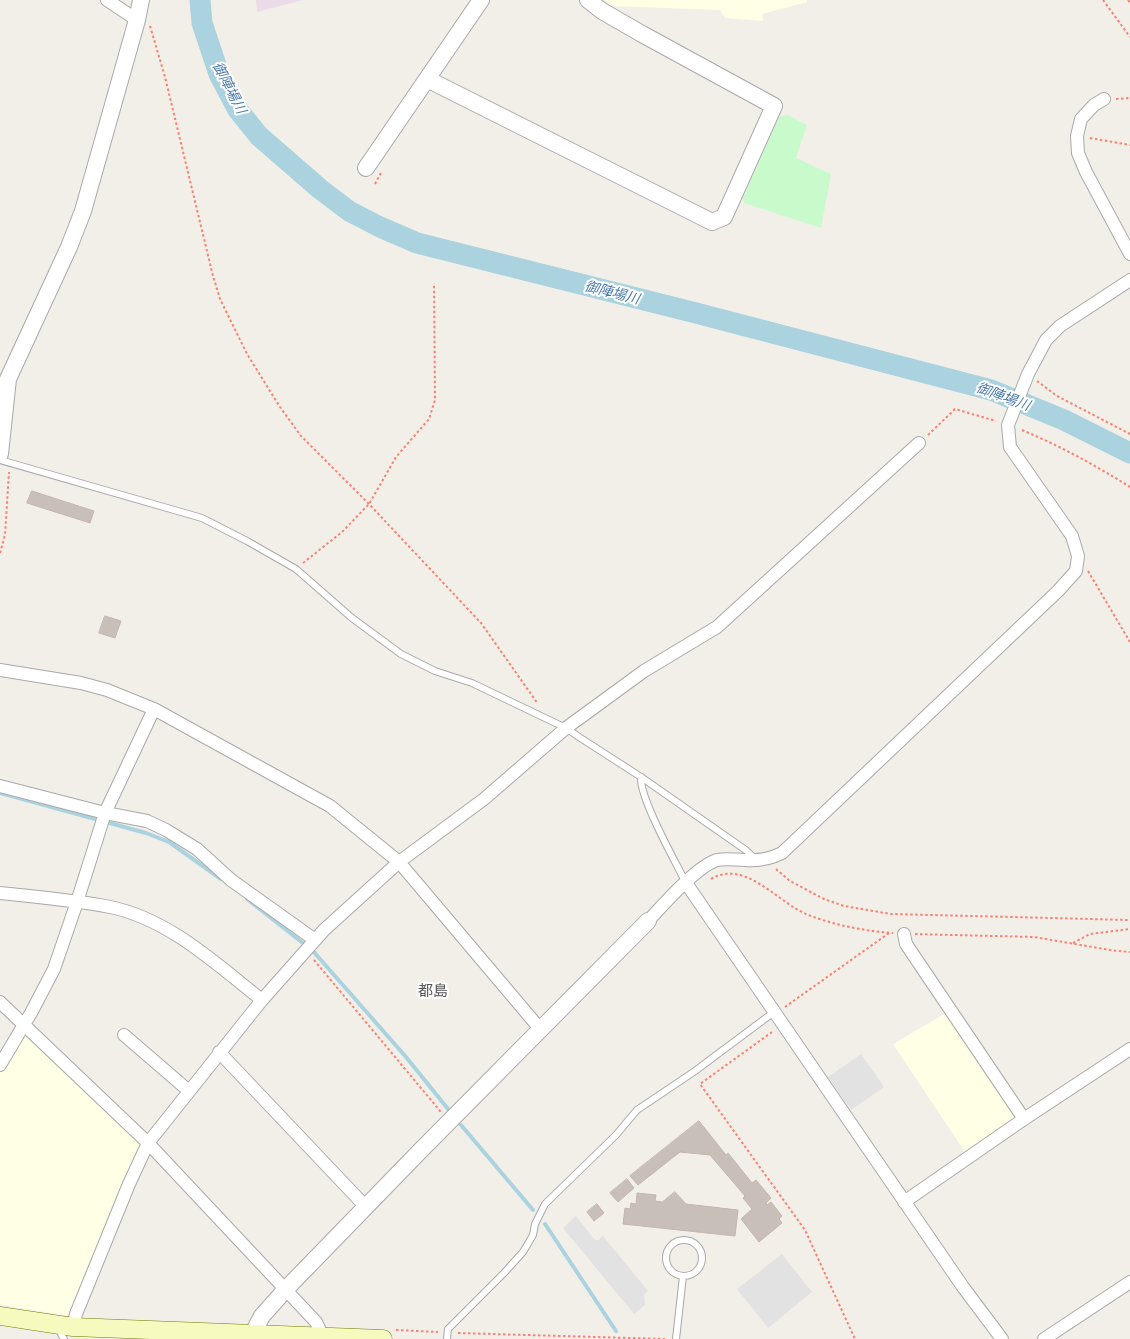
<!DOCTYPE html>
<meta charset="utf-8">
<style>
body{margin:0}
canvas{display:block;background:#f2efe9}
</style>
<canvas width="1130" height="1339"></canvas>
<script>
const c = document.querySelector('canvas').getContext('2d');
c.lineJoin = 'round';
function fill(path, color) {
  c.fillStyle = color;
  c.fill(path, 'evenodd');
}
function stroke(path, color, width, dash) {
  c.strokeStyle = color;
  c.lineWidth = width;
  c.lineCap = dash ? 'butt' : 'round';
  c.setLineDash(dash || []);
  c.stroke(path);
}
function write(font, color, halo, rows, align = 'center') {
  c.font = font + ' Montserrat,"Noto Sans JP",sans-serif';
  c.lineWidth = 4;
  c.setLineDash([]);
  c.textBaseline = 'middle';
  c.strokeStyle = halo;
  c.fillStyle = color;
  for (const [text, x, y, turn = 0] of rows) {
    c.save();
    c.translate(x, y);
    c.rotate((+turn || 0) * Math.PI / 180);
    c.textAlign = isNaN(turn) ? turn : align;
    if (halo) c.strokeText(text, 0, 0);
    c.fillText(text, 0, 0);
    c.restore();
  }
}
fill(new Path2D(`
 M256,0H303L257,12Z`), '#ebdbe8');
fill(new Path2D(`
 M604,0H807V2L762,14L763,21L725,18L720,10L614,6Z
 M946,1013L1014,1116V1119L965,1152L893,1044Z
 M25,1033L142,1140L140,1149L86,1280L69,1316L0,1305V1068Z`), '#ffffe5');
fill(new Path2D(`
 M788,115L807,125L796,158L831,174L821,228L744,203L743,198L779,117Z`), '#c8facc');
fill(new Path2D(`
 M861,1054L884,1087L851,1110L828,1077Z
 M576,1216L595,1240H598L603,1236L648,1291L644,1295L645,1305L634,1314L563,1228Z
 M782,1254L812,1292L768,1328L737,1289Z`), '#e2e2e2');
stroke(new Path2D(`
 M0,793L146,833L169,842L221,879
 M247,899L313,951L406,1057L448,1109
 M461,1125L533,1210
 M545,1224L616,1331`), '#aad3df', 4);
stroke(new Path2D(`
 M200,0L202,23L219,74L238,110L259,136L320,189L349,211L380,227L417,243L696,313L991,390L1064,420L1130,453`), '#aad3df', 21);
const building = new Path2D(`
 M32,491L94,511L90,523L27,503Z
 M105,616L121,621L115,638L99,633Z
 M699,1121L726,1155L728,1153L752,1183L756,1180L771,1198L766,1203L767,1205L771,1202L782,1216L779,1219L782,1223L759,1242L741,1219L752,1209L743,1198L745,1196L710,1155L680,1152L638,1185L630,1176Z
 M627,1179L634,1188L618,1202L610,1193Z
 M675,1192L686,1204L738,1210L735,1236L623,1224L625,1208L630,1209L631,1203L636,1204L637,1193L656,1195L655,1201L662,1202Z
 M597,1204L604,1213L594,1221L587,1212Z`);
fill(building, '#c7bfb8');
stroke(building, '#c4b6ab', 1);
const service = new Path2D(`
 M0,460L202,518L247,541L296,569L352,618L401,654L435,671L472,683L566,728L579,737L641,777L747,851L755,859
 M641,777C639,797 675,861 686,883
 M666 1258a18 18 0 1 1 36 0a18 18 0 1 1-36 0Z
 M60,1326L61,1334L64,1339
 M447,1339L448,1329L504,1273L523,1252L533,1235L535,1224L545,1204L616,1135L637,1110L695,1071L774,1012
 M676,1339L683,1276`);
const minor = new Path2D(`
 M107,0L137,20
 M1104,99L1094,105L1081,119L1077,136L1078,153L1086,172L1130,254
 M0,670L81,683L107,690L154,709L330,806L399,862L541,1030
 M0,786L105,813L147,821L166,830L197,849L231,880L315,940
 M686,883L963,1287L1002,1339
 M0,893C36,897 74,900 110,907C169,919 216,964 262,1000
 M648,921C663,905 697,866 717,860C726,858 736,860 745,860C758,861 770,859 782,853L1058,591L1076,571L1078,556L1072,536L1010,447L1008,425L1028,374L1046,340L1060,326L1130,280
 M904,934L906,944L1024,1119
 M0,1002L148,1143L316,1322L323,1337
 M124,1035L189,1091
 M219,1052L366,1207
 M0,1065L31,1013L54,969L77,902L105,813L154,709
 M904,1202L1024,1119L1130,1049
 M73,1327L76,1314L129,1184L148,1143L262,1000L324,930L399,862L484,799L566,728L644,671L717,627L919,443
 M1044,1339L1130,1282`);
const tertiary = new Path2D(`
 M427,79L712,222L724,217L774,106L642,34L602,11L588,0
 M366,168L481,0
 M0,454L8,379L69,247L83,211L137,20L141,0
 M252,1335L262,1316L286,1289L422,1149L648,921`);
const secondary = new Path2D(`
 M0,1316L73,1327L383,1339`);
stroke(service, '#a9a9a9', 8);
stroke(minor, '#a9a9a9', 14);
stroke(tertiary, '#a9a9a9', 18);
stroke(secondary, '#707d05', 19);
stroke(new Path2D(`
 M1103,0L1130,37
 M1128,0L1130,3
 M150,26L165,77L213,276L220,299L247,354L280,407L301,436L369,504L481,623L538,704
 M1116,99L1130,98
 M1090,138L1130,145
 M375,184L382,171
 M1037,381L1057,396L1130,434
 M1022,430C1060,446 1095,465 1130,487
 M928,435L955,409L996,421
 M0,553L5,535L9,472
 M303,563L342,532L369,504L396,457L429,419L435,400L434,283
 M1088,571L1130,642
 M776,869L790,881L824,899L844,906L891,914L1130,920
 M711,879C745,859 776,901 806,914C833,925 864,931 893,933
 M915,934L1034,937L1110,950L1130,952
 M1073,943L1090,934L1130,929
 M314,960L441,1112
 M785,1007L889,933
 M772,1032L700,1084L805,1230L855,1339
 M396,1330L438,1332
 M458,1333L665,1339`), '#fa8072', 2, [2.5, 2.5]);
stroke(service, '#fff', 6);
stroke(minor, '#fff', 12);
stroke(tertiary, '#fff', 16);
stroke(secondary, '#f7fabf', 18);
write('italic 14px', '#4a7aab', '#fff', [
 ["御陣場川",229,88,63],
 ["御陣場川",612,293,14],
 ["御陣場川",1003,397,20]
]);
write('15px', '#555', '#fff', [
 ["都島",433,992]
]);
</script>
